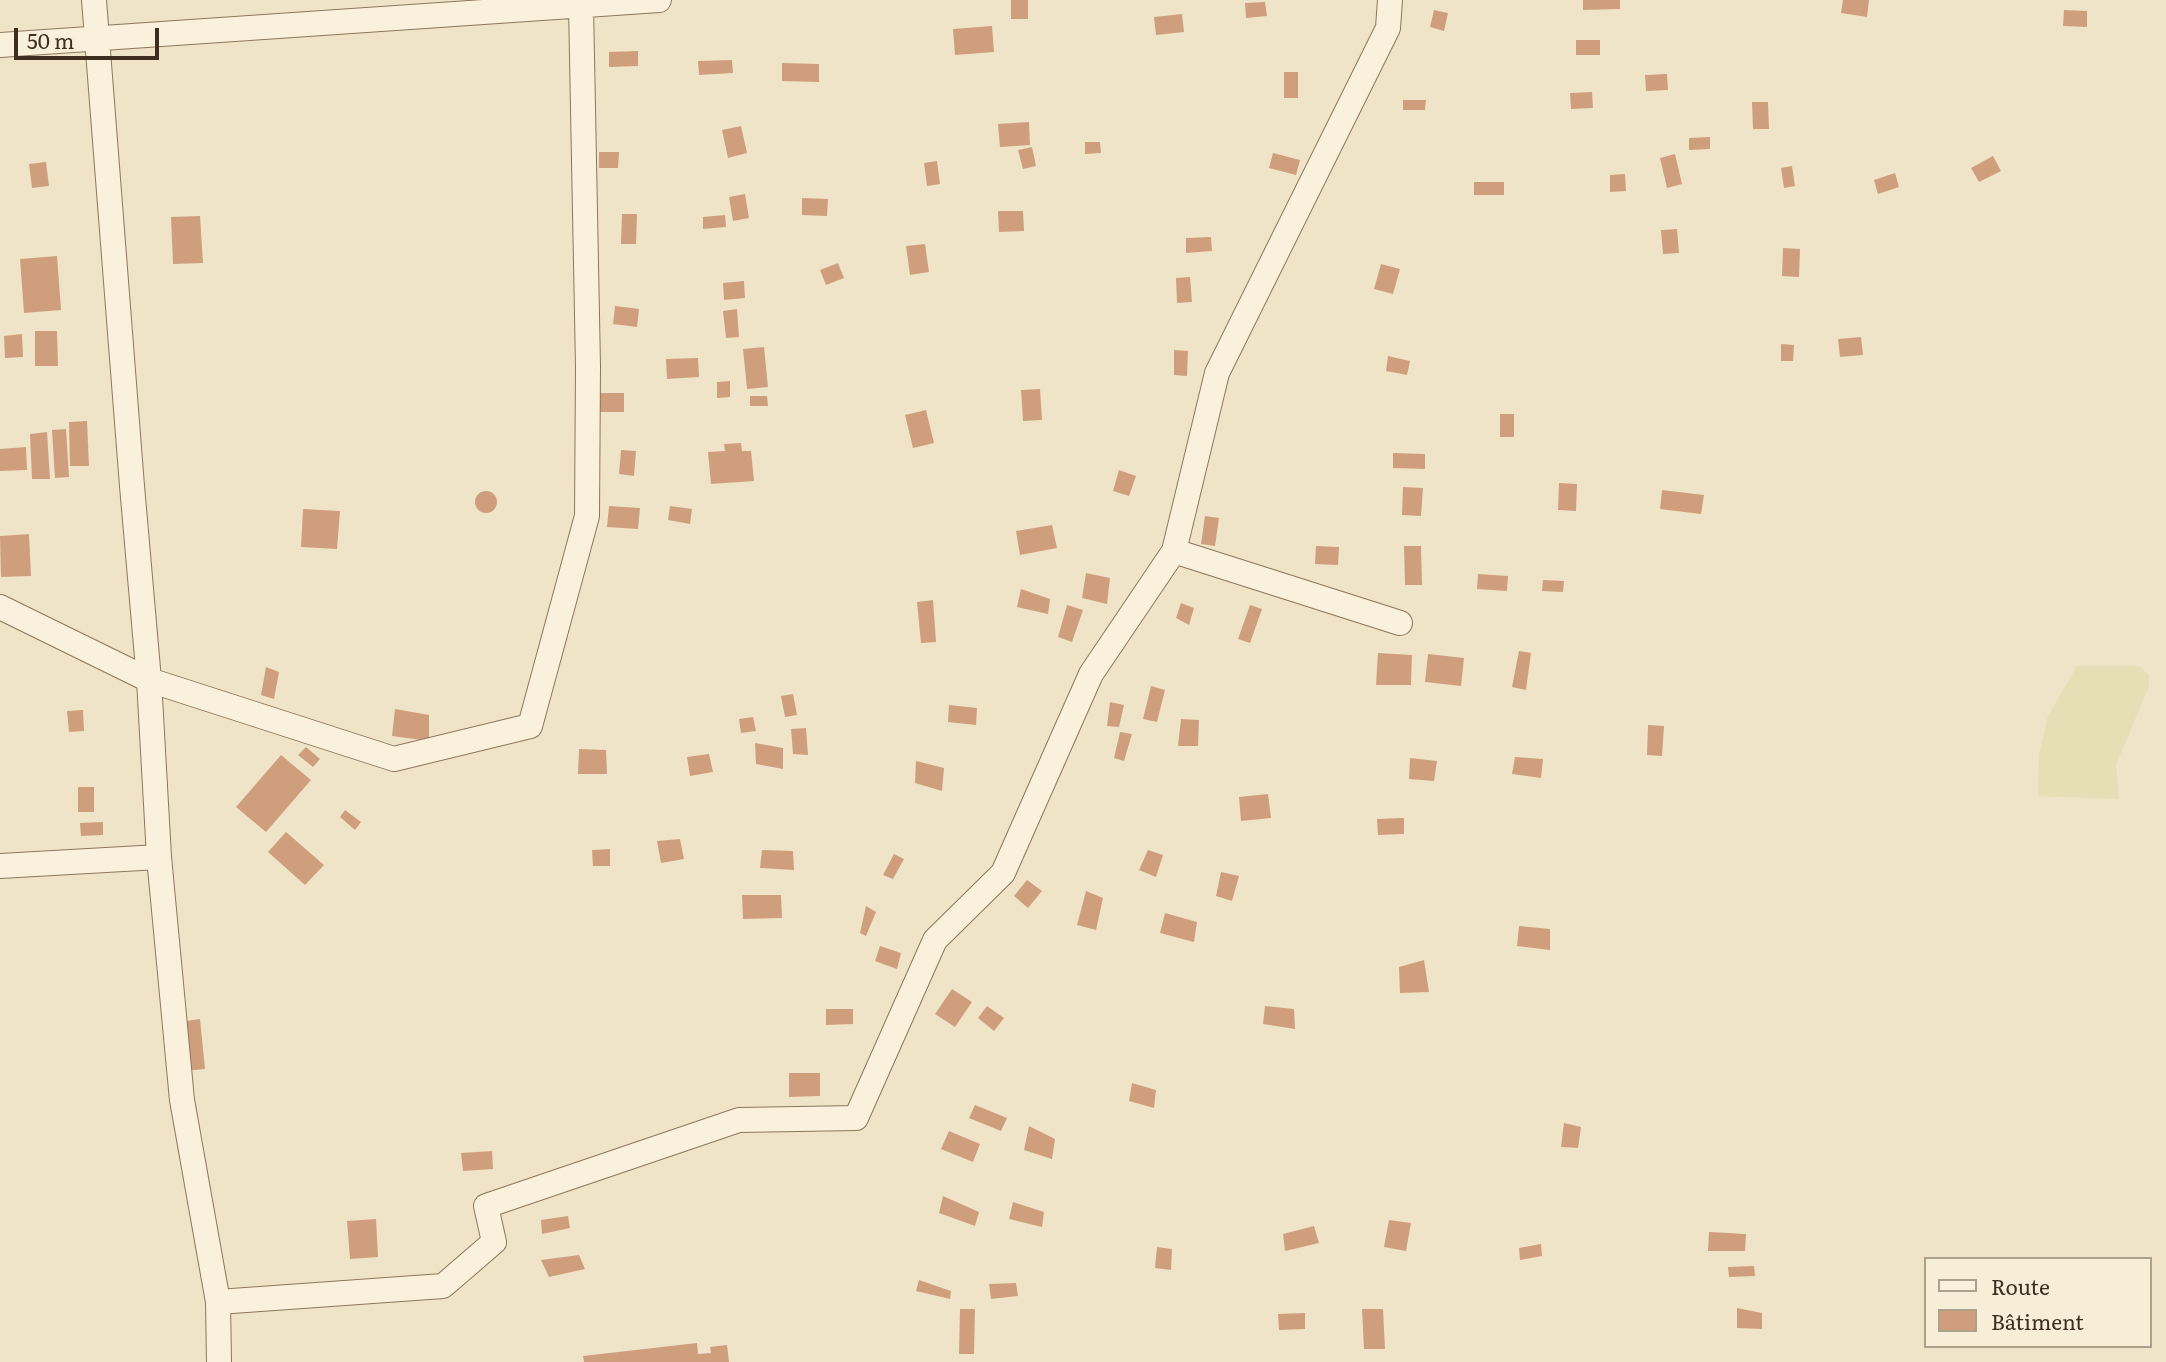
<!DOCTYPE html>
<meta charset="utf-8">
<style>
body{margin:0}
#map{position:relative;width:2166px;height:1362px;overflow:hidden;background:#f0e4c8;font-family:Literata,serif}
canvas{display:block}
.legend{position:absolute;left:1924px;top:1257px;width:228px;height:91px;box-sizing:border-box;background:#f7eed8;border:2px solid #ada18e;margin:0;padding:9px 12px;list-style:none;font-size:21px;color:#3d2e20}
.legend li{display:flex;align-items:center;gap:14px;height:35px}
.legend b{width:35px;border:2px solid #ada18e}
.scale{position:absolute;left:14px;top:28px;width:145px;height:32px;box-sizing:border-box;border:4px solid #3d2e20;border-top:0;padding-left:9px;font-size:21px;line-height:24px;white-space:nowrap;color:#3d2e20;-webkit-text-stroke:5px #f7eed8;paint-order:stroke}
</style>
<div id="map">
<canvas width="2166" height="1362"></canvas>
<ul class="legend">
<li><b style="height:9px;background:#faf1dc"></b>Route</li>
<li><b style="height:19px;background:#cf9f7d"></b>Bâtiment</li>
</ul>
<div class="scale">50 m</div>
</div>
<script>
const c = document.querySelector('canvas').getContext('2d');
c.lineJoin = 'round';
function fill(path, color) {
  c.fillStyle = color;
  c.fill(path, 'evenodd');
}
function stroke(path, color, width, dash) {
  c.strokeStyle = color;
  c.lineWidth = width;
  c.lineCap = dash ? 'butt' : 'round';
  c.setLineDash(dash || []);
  c.stroke(path);
}
fill(new Path2D(`
 M2077,666H2139L2149,675V686L2116,765L2119,799L2038,796L2039,754L2048,716Z`), '#e6deb5');
fill(new Path2D(`
 M1011,0H1028V19H1011Z
 M1583,0H1620V9L1583,10Z
 M1843,0H1869L1867,17L1841,13Z
 M1265,2L1267,16L1246,18L1245,3Z
 M1434,10L1448,13L1444,31L1430,27Z
 M2064,10L2087,11V27L2063,26Z
 M1182,14L1184,32L1156,35L1154,17Z
 M992,26L994,52L955,55L953,29Z
 M1576,40H1600V55H1576Z
 M638,51V66L609,67V52Z
 M732,60L733,73L699,75L698,61Z
 M782,63L819,64V82L782,81Z
 M1284,72H1298V98H1284Z
 M1667,74L1668,90L1646,91L1645,75Z
 M1592,92L1593,108L1571,109L1570,93Z
 M1403,100H1426L1425,110H1403Z
 M1752,102H1768L1769,129H1753Z
 M1029,122L1030,145L1000,147L998,124Z
 M741,126L747,153L728,158L722,130Z
 M1710,137V149L1689,150V138Z
 M1085,142H1100L1101,153L1085,154Z
 M1032,147L1036,166L1023,169L1018,150Z
 M599,152H619L618,168H599Z
 M1273,153L1300,160L1296,175L1269,168Z
 M1675,154L1682,184L1667,188L1660,158Z
 M1993,156L2001,171L1979,182L1971,168Z
 M937,161L940,184L927,186L924,163Z
 M46,162L49,186L32,188L29,164Z
 M1792,166L1795,186L1784,188L1781,168Z
 M1895,173L1899,187L1878,194L1874,180Z
 M1625,174L1626,191L1610,192V175Z
 M1474,182H1504V195H1474Z
 M745,194L749,218L733,221L729,197Z
 M802,198L828,199L827,216L802,215Z
 M998,211H1023L1024,231L999,232Z
 M622,214H637L636,244H621Z
 M725,215L726,227L703,229V217Z
 M200,216L203,263L173,264L171,217Z
 M1677,229L1679,253L1663,254L1661,230Z
 M1211,237L1212,251L1186,253V238Z
 M925,244L929,272L910,275L906,246Z
 M1783,248L1800,249L1799,277L1782,276Z
 M57,256L61,310L24,313L20,259Z
 M838,263L844,278L826,285L820,270Z
 M1381,264L1400,269L1393,294L1374,289Z
 M1190,277L1192,302L1177,303L1176,278Z
 M744,281L745,298L724,300L723,283Z
 M615,306L639,309L637,327L613,324Z
 M737,309L739,337L726,338L723,311Z
 M35,331H57L58,366H35Z
 M22,334L23,357L5,358L4,336Z
 M1861,337L1863,355L1840,357L1838,339Z
 M1781,344L1794,345L1793,361H1781Z
 M764,347L768,387L747,389L743,349Z
 M1174,350L1188,351L1187,376L1174,375Z
 M1388,356L1410,361L1407,375L1386,371Z
 M698,358L699,377L667,379L666,359Z
 M730,381V397L717,398V382Z
 M1040,389L1042,420L1023,421L1021,390Z
 M595,393H624V412H595Z
 M750,396H767L768,406H750Z
 M926,410L934,443L913,448L905,415Z
 M1500,414H1514V437H1500Z
 M87,421L89,466H70L69,422Z
 M66,429L69,477L55,478L52,430Z
 M47,432L50,479H32L30,434Z
 M741,443L742,451H751L754,481L711,484L708,452L725,451L724,444Z
 M26,447L27,470L0,471V449Z
 M621,450L636,451L634,476L619,474Z
 M1393,453L1425,454V469L1393,468Z
 M1119,470L1136,476L1129,496L1113,491Z
 M1559,483L1577,484L1576,511L1558,510Z
 M1403,487L1423,488L1421,516L1402,515Z
 M1662,490L1704,495L1701,514L1660,509Z
 M475 502a11 11 0 1 1 22 0a11 11 0 1 1-22 0Z
 M609,506L640,508L638,529L607,527Z
 M670,506L692,509L690,524L668,520Z
 M303,509L340,511L337,549L301,547Z
 M1205,516L1219,518L1215,546L1201,544Z
 M1052,525L1057,548L1020,555L1016,531Z
 M29,534L31,576L1,577L0,536Z
 M1316,546L1339,547L1338,565L1315,564Z
 M1404,546H1421L1422,585H1405Z
 M1086,573L1110,578L1107,604L1082,598Z
 M1478,574L1508,576L1507,591L1477,589Z
 M1543,580L1564,581L1563,592L1542,591Z
 M1021,589L1050,599L1048,614L1017,607Z
 M933,600L936,642L921,643L917,602Z
 M1181,603L1194,608L1189,625L1176,618Z
 M1067,605L1083,610L1072,642L1058,637Z
 M1250,605L1262,609L1250,643L1238,639Z
 M1519,651L1531,653L1526,690L1512,687Z
 M1378,653L1412,655L1411,685H1376Z
 M1428,654L1464,658L1461,686L1425,682Z
 M266,667L279,672L274,699L261,695Z
 M1151,686L1165,690L1157,722L1143,719Z
 M793,694L797,715L785,717L781,696Z
 M1110,702L1124,705L1119,727L1107,726Z
 M949,705L977,708L976,725L948,722Z
 M395,709L429,715V741L392,736Z
 M83,710L84,731L69,732L67,711Z
 M753,717L756,731L741,733L739,719Z
 M1181,719L1199,720L1198,746H1178Z
 M1648,725L1664,726L1662,756L1647,755Z
 M806,728L808,755L793,754L791,729Z
 M1120,732L1132,734L1124,761L1114,758Z
 M755,743L783,748V769L756,764Z
 M306,747L320,759L313,767L298,755Z
 M579,749L606,750L607,774H578Z
 M709,754L713,772L690,776L687,757Z
 M281,755L311,780L266,832L236,807Z
 M1515,757L1543,759L1541,778L1512,774Z
 M1410,758L1437,761L1434,781L1409,779Z
 M916,761L944,768L942,791L915,783Z
 M78,787H94V812H78Z
 M1268,794L1271,818L1241,821L1239,797Z
 M345,810L361,822L355,830L340,817Z
 M1404,818V834L1378,835L1377,819Z
 M103,822V835L81,836L80,823Z
 M286,832L324,865L305,885L268,852Z
 M680,839L684,859L661,863L657,841Z
 M610,849V866H593L592,850Z
 M762,850L793,851L794,870L760,868Z
 M1148,850L1163,855L1156,877L1139,870Z
 M894,854L904,859L893,879L883,875Z
 M1221,872L1239,876L1232,901L1216,896Z
 M1027,880L1042,891L1028,908L1014,896Z
 M1086,891L1103,898L1096,930L1077,925Z
 M742,895H781L782,918L743,919Z
 M866,906L876,912L866,936L860,933Z
 M1165,913L1197,922L1194,942L1160,933Z
 M1519,926L1550,929V950L1517,946Z
 M880,946L901,953L897,969L875,961Z
 M1424,960L1429,992L1400,993L1399,967Z
 M952,989L972,1002L955,1027L935,1014Z
 M987,1006L1004,1018L994,1031L978,1018Z
 M1265,1006L1294,1009L1295,1029L1263,1024Z
 M826,1009H853V1024L826,1025Z
 M200,1019L205,1069L184,1071L179,1022Z
 M789,1073H820V1096L789,1097Z
 M1132,1083L1156,1090L1154,1108L1129,1101Z
 M975,1105L1007,1118L1001,1131L969,1118Z
 M1564,1123L1581,1127L1578,1148L1561,1147Z
 M1029,1126L1055,1139L1052,1159L1024,1150Z
 M949,1131L980,1144L973,1162L941,1149Z
 M492,1151L493,1169L463,1171L461,1153Z
 M943,1196L979,1212L975,1226L939,1213Z
 M1013,1202L1044,1212L1042,1227L1009,1219Z
 M568,1216L570,1228L542,1234L541,1220Z
 M376,1219L378,1257L350,1259L347,1221Z
 M1389,1220L1411,1223L1406,1251L1384,1247Z
 M1314,1226L1319,1243L1285,1251L1283,1234Z
 M1709,1232L1746,1234L1745,1251H1708Z
 M1541,1244L1542,1256L1520,1260L1519,1248Z
 M1157,1247L1172,1249L1171,1270L1155,1268Z
 M579,1255L585,1269L549,1277L541,1260Z
 M1754,1266L1755,1276L1729,1277L1728,1267Z
 M919,1280L951,1291L950,1299L916,1291Z
 M1016,1283L1018,1296L991,1299L989,1284Z
 M1737,1308L1762,1313V1329L1737,1328Z
 M960,1309H975L974,1354H959Z
 M1362,1309H1383L1385,1349H1364Z
 M1305,1313V1329L1279,1330L1278,1314Z
 M697,1343L698,1354L711,1353L710,1347L727,1345L729,1362H584L583,1356Z`), '#cf9f7d');
const minor = new Path2D(`
 M94,0L132,486L149,680L159,857L182,1100L218,1302
 M0,45L659,0
 M1174,551L1400,623
 M0,607L149,680L394,759L530,726L587,516L588,367L581,5
 M0,866L159,857
 M219,1362L218,1302L443,1286L494,1242L486,1206L739,1120L856,1118L935,940L1003,873L1091,674L1174,551L1217,373L1388,28L1390,0`);
stroke(minor, '#8d765c', 26);
stroke(minor, '#faf1dc', 24);
</script>
